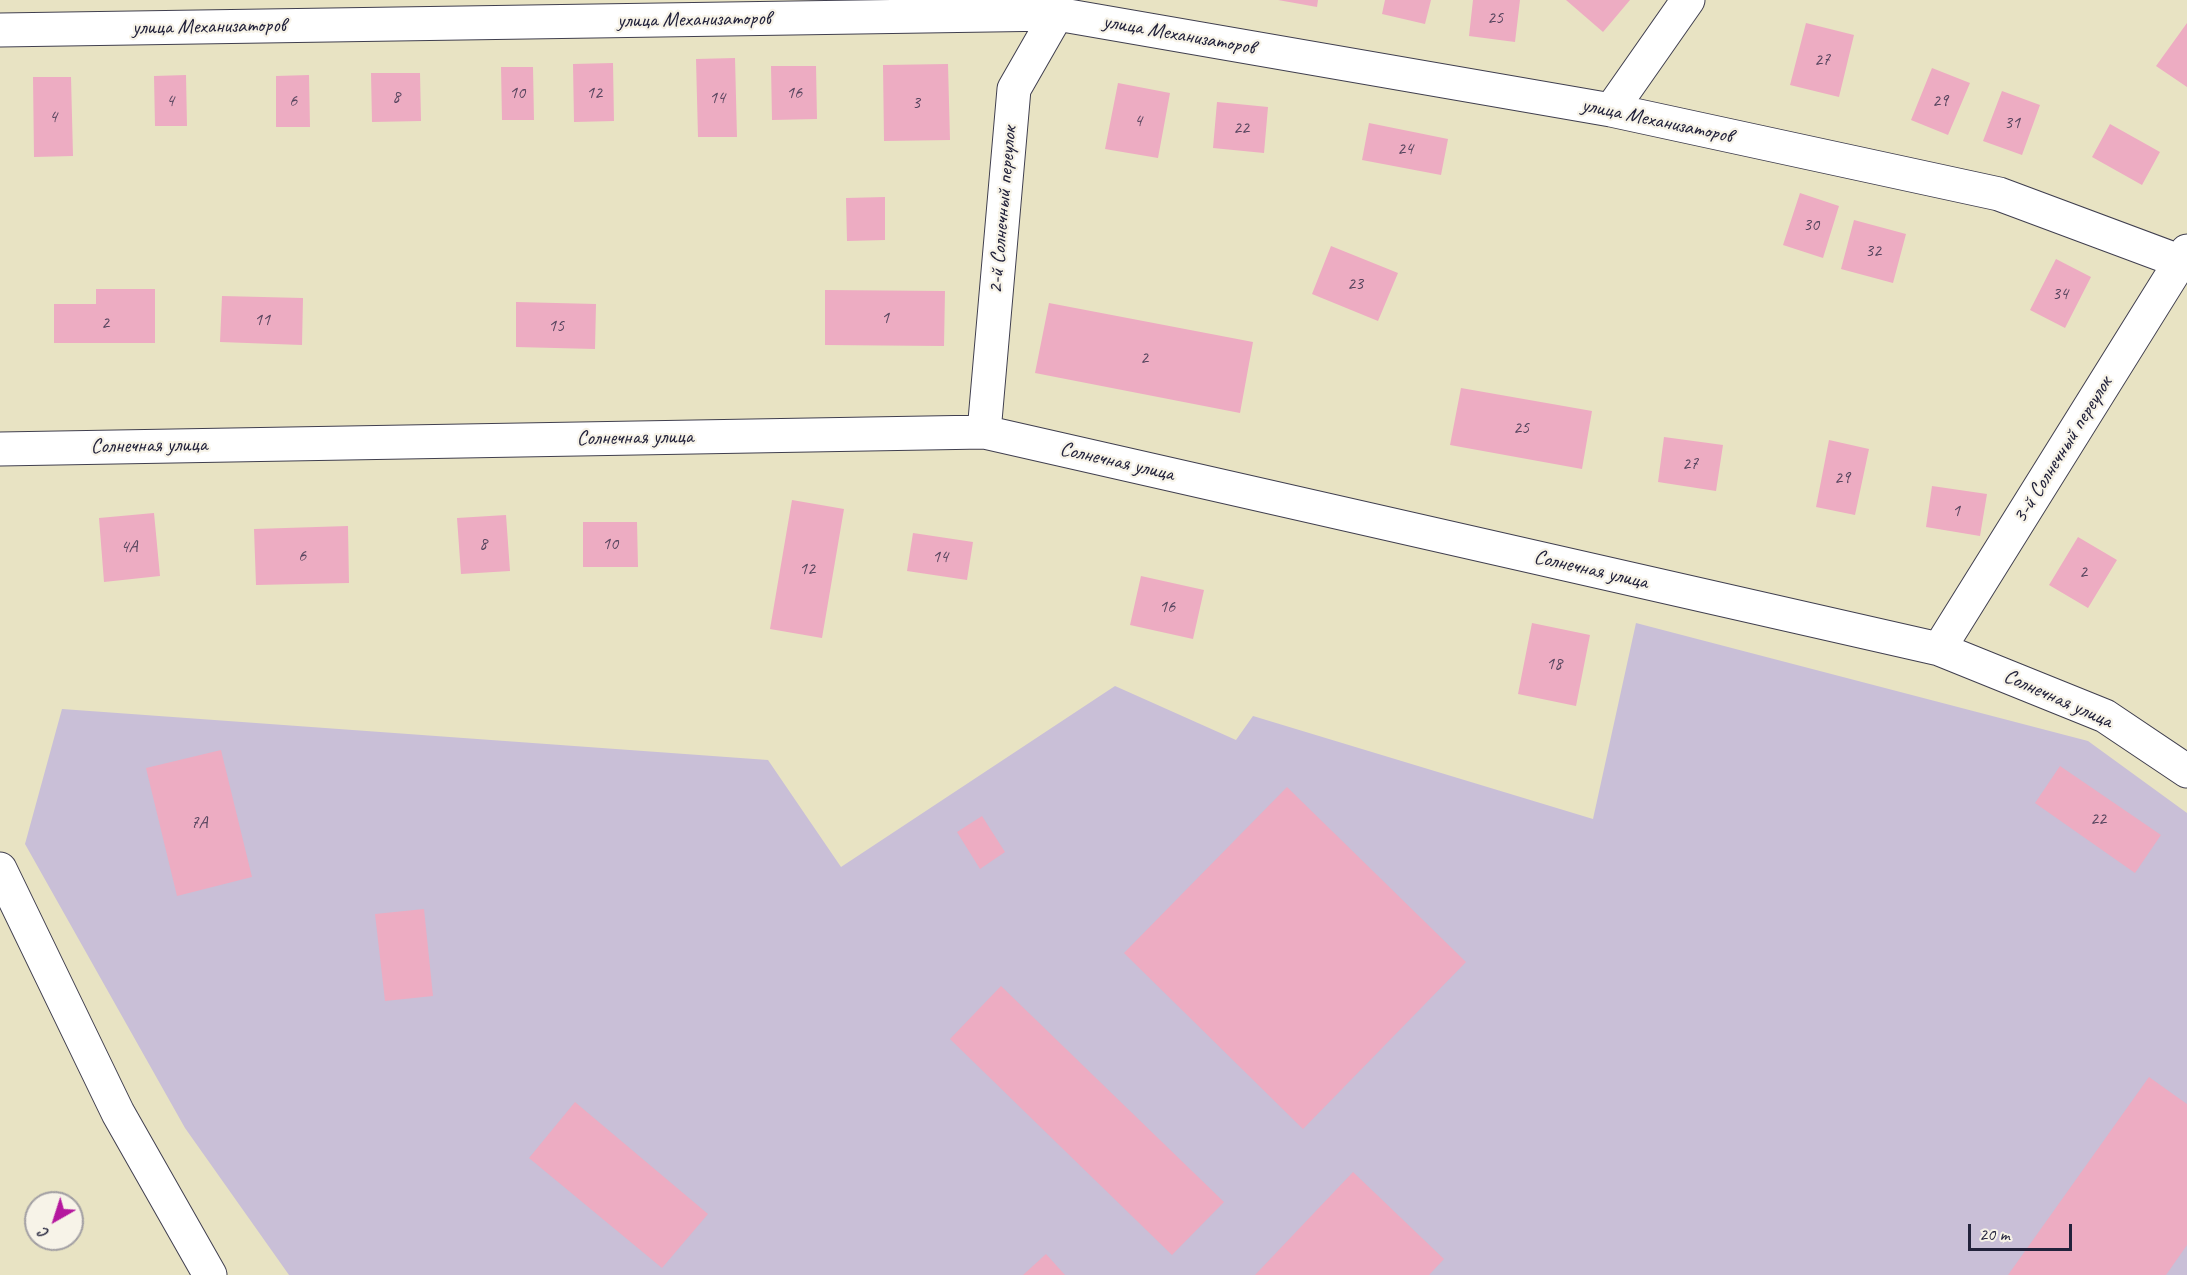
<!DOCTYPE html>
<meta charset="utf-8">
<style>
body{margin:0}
#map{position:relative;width:2187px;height:1275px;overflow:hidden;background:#e8e3c3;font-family:Caveat,sans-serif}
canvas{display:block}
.north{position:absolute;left:24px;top:1191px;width:60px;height:60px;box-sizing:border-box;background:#f7f3e8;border:2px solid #a29fa3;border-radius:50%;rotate:219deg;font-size:16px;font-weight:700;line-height:24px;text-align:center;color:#22223b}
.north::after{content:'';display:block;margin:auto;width:21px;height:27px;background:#b5179e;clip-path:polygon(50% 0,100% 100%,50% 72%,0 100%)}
.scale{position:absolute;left:1968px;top:1224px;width:104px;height:27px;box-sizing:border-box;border:3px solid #22223b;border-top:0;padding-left:8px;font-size:18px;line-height:21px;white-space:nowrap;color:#22223b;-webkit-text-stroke:4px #f7f3e8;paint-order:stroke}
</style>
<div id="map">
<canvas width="2187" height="1275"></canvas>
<div class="north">С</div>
<div class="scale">20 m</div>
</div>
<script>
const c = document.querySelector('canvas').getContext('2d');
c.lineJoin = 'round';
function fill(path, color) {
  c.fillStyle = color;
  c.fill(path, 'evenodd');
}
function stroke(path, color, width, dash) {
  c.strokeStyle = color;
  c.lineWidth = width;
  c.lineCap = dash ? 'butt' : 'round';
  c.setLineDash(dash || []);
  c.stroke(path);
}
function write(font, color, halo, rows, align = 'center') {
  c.font = font + ' Caveat,sans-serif';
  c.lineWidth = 4.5;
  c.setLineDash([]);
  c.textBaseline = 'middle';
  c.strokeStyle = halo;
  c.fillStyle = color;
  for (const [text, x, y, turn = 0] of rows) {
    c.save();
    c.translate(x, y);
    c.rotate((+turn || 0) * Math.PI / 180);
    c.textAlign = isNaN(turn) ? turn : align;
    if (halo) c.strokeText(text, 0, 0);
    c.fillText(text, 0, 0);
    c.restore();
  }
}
fill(new Path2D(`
 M1636,623L2088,741L2187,813V1275H289L185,1128L25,844L62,709L768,760L841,867L1115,686L1236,740L1253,716L1593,819Z`), '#c9bfd7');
fill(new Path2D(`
 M1278,0H1318L1317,7Z
 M1385,0H1431L1425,24L1382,14Z
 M1473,0H1520L1515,42L1469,36Z
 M1566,0H1630L1603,32Z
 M1806,23L1854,35L1839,97L1790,85Z
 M2187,23V87L2156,66Z
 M735,58L737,137H698L696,59Z
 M613,63L614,121L574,122L573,64Z
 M948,64L950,140L884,141L883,65Z
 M771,66H816L817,119L772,120Z
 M501,67H533L534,120H502Z
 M1932,68L1970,83L1948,135L1911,120Z
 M371,73H420L421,121L372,122Z
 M186,75L187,126H155L154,76Z
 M309,75L310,127H276V76Z
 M33,77H71L73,156L34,157Z
 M1118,83L1170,93L1158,158L1105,149Z
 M2002,91L2040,105L2022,155L1983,141Z
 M1217,102L1268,107L1264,153L1213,148Z
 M1369,123L1448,139L1441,175L1362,160Z
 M2110,124L2160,152L2142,185L2092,157Z
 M1800,193L1839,206L1823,258L1783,245Z
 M885,197V240L847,241L846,198Z
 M1854,220L1906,234L1893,283L1841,269Z
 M1331,246L1398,273L1378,321L1312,294Z
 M2056,259L2091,277L2065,328L2030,310Z
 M96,289H155V343H54V304H96Z
 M825,290L945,291L944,346L825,345Z
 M222,296L303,298L302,345L220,342Z
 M516,302L596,304L595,349L516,347Z
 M1049,303L1253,342L1240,413L1035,373Z
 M1461,388L1592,411L1582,469L1450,445Z
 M1664,437L1723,445L1716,491L1658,482Z
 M1829,440L1869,449L1855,515L1816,507Z
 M1932,486L1987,494L1980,536L1926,527Z
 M792,500L844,509L822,638L770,629Z
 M154,513L160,576L104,582L99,518Z
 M506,515L510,571L461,574L457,518Z
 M583,522H637L638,567H583Z
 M348,526L349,583L256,585L254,529Z
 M913,533L973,542L967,580L907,571Z
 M2078,537L2117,560L2088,608L2049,585Z
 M1141,576L1204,590L1193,639L1130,625Z
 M1532,623L1590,635L1576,706L1518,694Z
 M221,750L252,877L177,896L146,768Z
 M2060,766L2161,835L2135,873L2035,803Z
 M1287,787L1466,962L1303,1129L1124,953Z
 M982,816L1005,852L980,869L957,832Z
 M424,909L433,996L385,1001L375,914Z
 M1001,986L1224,1202L1172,1255L950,1039Z
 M2149,1077L2187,1104V1245L2166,1275H2008Z
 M575,1102L708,1214L662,1268L529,1158Z
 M1353,1172L1444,1259L1429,1275H1255Z
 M1046,1254L1065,1275H1023Z`), '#edacc2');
const street = new Path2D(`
 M0,30L1057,14L1611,110L1999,194L2187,264
 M1611,110L1688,0
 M984,432L1014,89L1057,14L1056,0
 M0,449L984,432L1939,649L2105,716L2187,771
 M1939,649L2187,251
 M0,869L118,1113L210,1275`);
stroke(street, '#403f4f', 35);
stroke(street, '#fff', 33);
write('18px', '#55445d', null, [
 ["25",1495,18],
 ["27",1822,60],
 ["10",517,93],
 ["12",594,93],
 ["16",794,93],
 ["8",396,97],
 ["14",717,98],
 ["4",170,101],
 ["6",293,101],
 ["29",1940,101],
 ["3",916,103],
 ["4",53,117],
 ["4",1138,121],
 ["31",2012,123],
 ["22",1241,128],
 ["24",1405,149],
 ["30",1811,225],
 ["32",1873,251],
 ["23",1355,284],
 ["34",2060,294],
 ["1",885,318],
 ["11",262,320],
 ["2",105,323],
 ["15",556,326],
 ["2",1144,358],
 ["25",1521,428],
 ["27",1690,464],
 ["29",1842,478],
 ["1",1956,511],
 ["8",483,544],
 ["10",610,544],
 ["4А",129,547],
 ["6",302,556],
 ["14",940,557],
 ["12",807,569],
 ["2",2083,572],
 ["16",1167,607],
 ["18",1554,664],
 ["22",2098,819],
 ["7А",199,823]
]);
write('21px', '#22223b', '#f7f3e8', [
 ["улица Механизаторов",694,20,-1],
 ["улица Механизаторов",209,27,-1],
 ["улица Механизаторов",1179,35,10],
 ["улица Механизаторов",1657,121,12],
 ["2-й Солнечный переулок",1003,210,-85],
 ["Солнечная улица",635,438,-1],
 ["Солнечная улица",149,446,-1],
 ["3-й Солнечный переулок",2063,450,-58],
 ["Солнечная улица",1117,462,13],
 ["Солнечная улица",1591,570,13],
 ["Солнечная улица",2058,699,24]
]);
</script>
